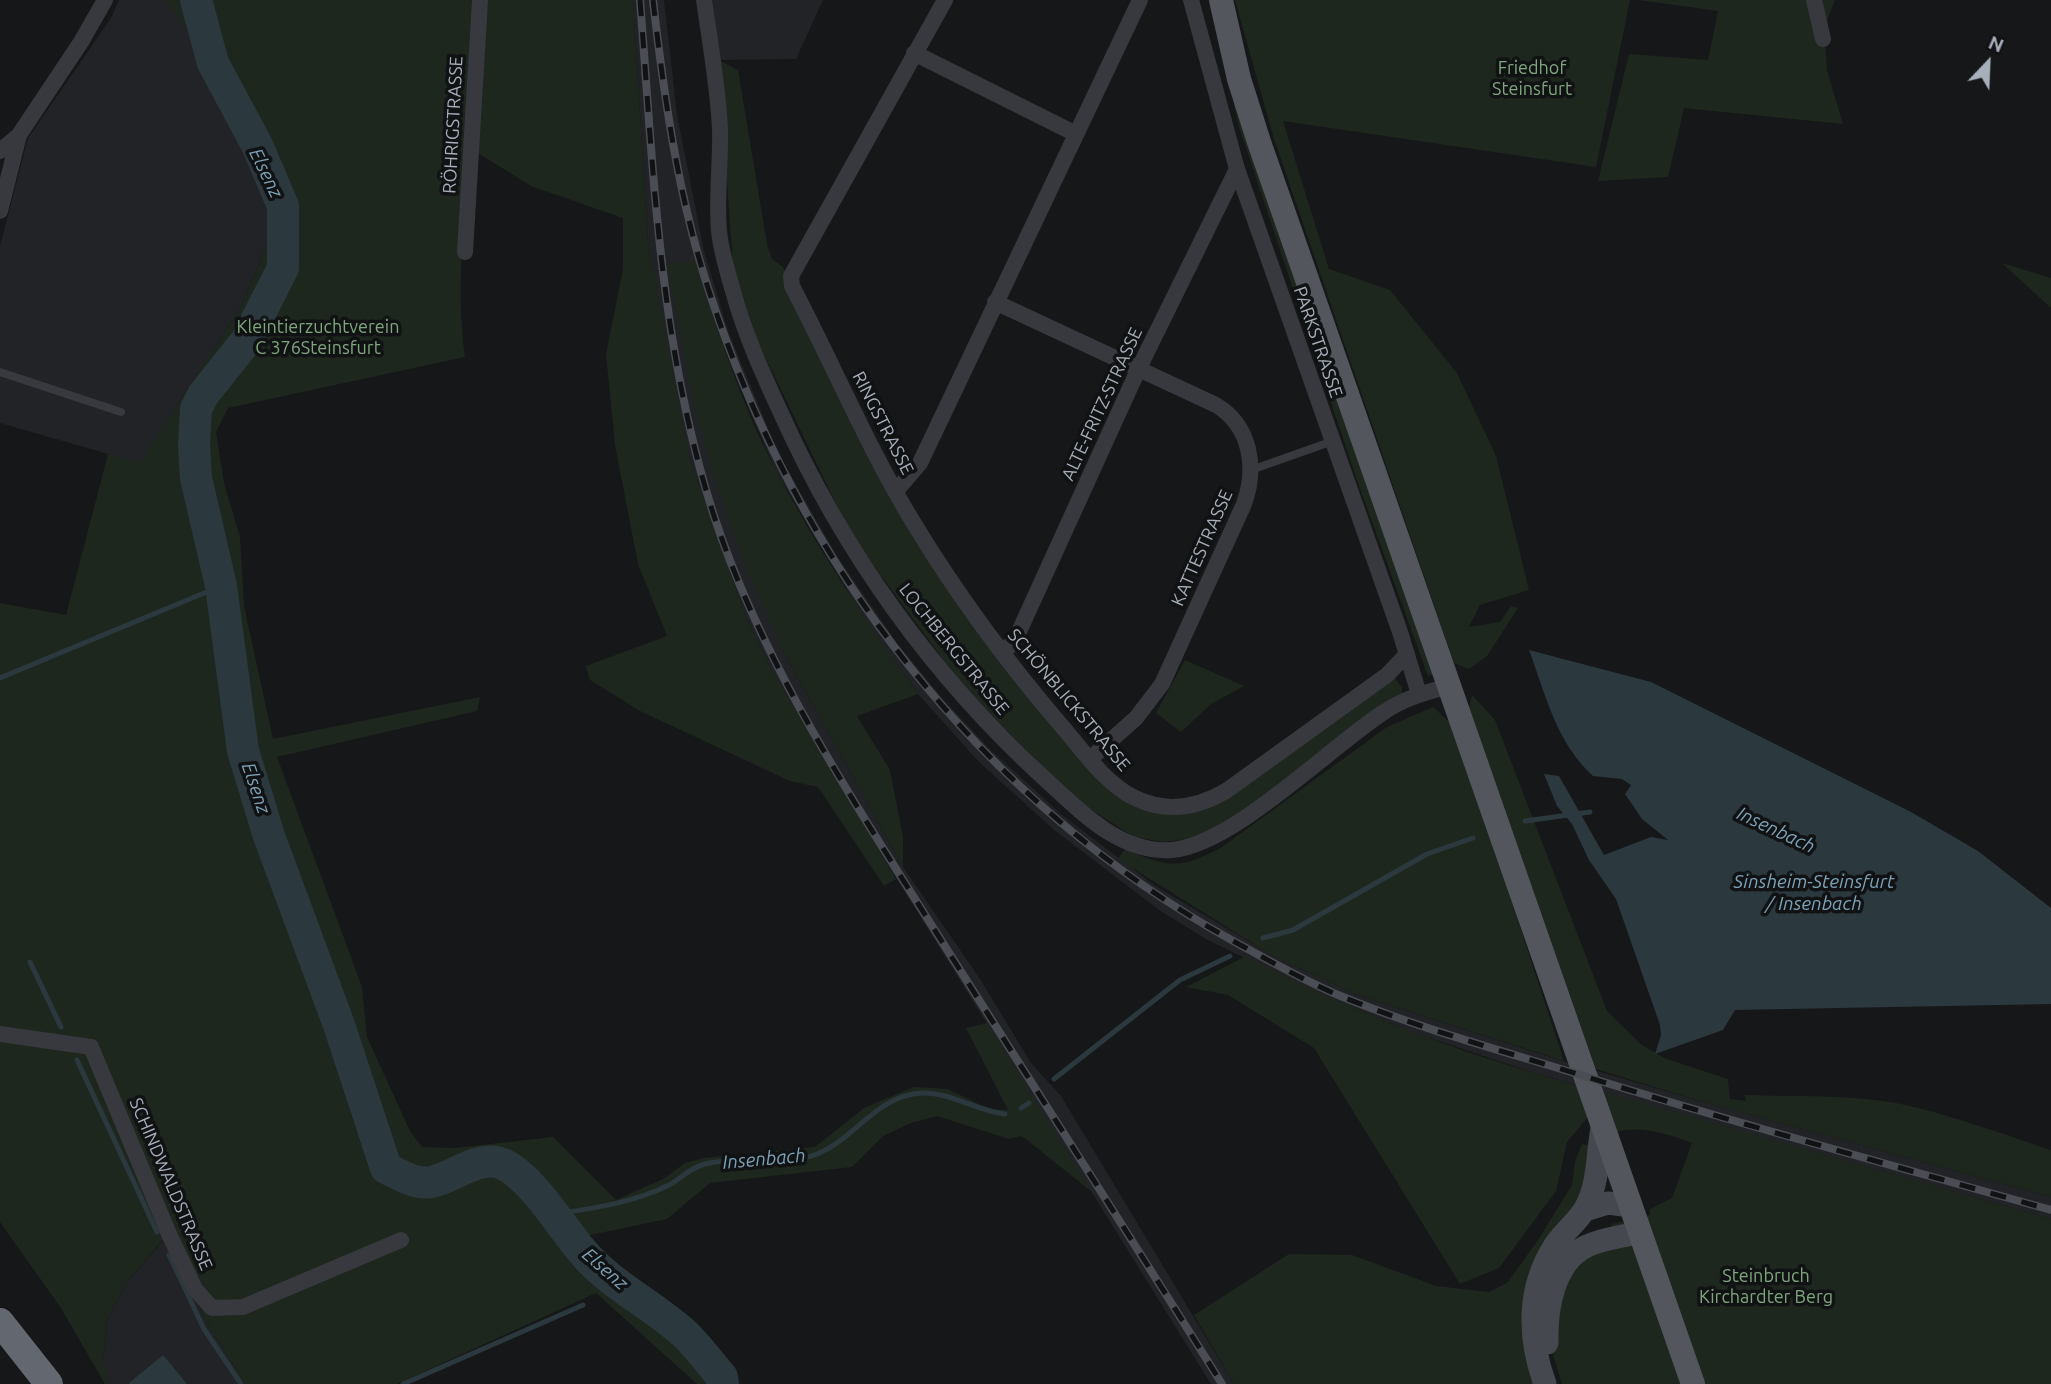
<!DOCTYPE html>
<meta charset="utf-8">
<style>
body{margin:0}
#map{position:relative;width:2051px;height:1384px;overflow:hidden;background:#161719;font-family:Ubuntu,sans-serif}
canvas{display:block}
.north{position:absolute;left:1953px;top:28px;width:70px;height:70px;-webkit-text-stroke:5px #111214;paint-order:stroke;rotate:23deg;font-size:19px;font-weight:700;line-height:28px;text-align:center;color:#a7afba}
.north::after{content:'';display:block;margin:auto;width:24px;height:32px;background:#a7afba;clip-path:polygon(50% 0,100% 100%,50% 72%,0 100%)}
</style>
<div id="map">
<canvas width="2051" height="1384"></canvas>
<div class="north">N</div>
</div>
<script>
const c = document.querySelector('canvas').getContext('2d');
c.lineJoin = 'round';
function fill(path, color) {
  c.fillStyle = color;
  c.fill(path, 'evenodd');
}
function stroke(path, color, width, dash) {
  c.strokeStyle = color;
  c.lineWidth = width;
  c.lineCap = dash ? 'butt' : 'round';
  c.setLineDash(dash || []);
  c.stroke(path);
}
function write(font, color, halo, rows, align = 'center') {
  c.font = font + ' Ubuntu,sans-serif';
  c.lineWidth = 7;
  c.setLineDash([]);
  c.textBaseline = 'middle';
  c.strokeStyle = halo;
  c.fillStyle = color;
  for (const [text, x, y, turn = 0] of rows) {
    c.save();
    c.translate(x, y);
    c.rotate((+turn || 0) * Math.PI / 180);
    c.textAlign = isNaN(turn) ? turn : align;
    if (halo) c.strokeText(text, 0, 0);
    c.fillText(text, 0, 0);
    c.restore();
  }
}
fill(new Path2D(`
 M119,0H165L171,5L193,36L276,224L240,308L140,463L0,423V246L28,138L111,18Z
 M633,0H664L677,115L704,251L728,331L779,455L837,556L897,643L942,698L991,750L1062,815L1154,885L1270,954L1355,994L1553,1058L1700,1101L2051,1197V1219L1534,1073L1412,1032L1308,989L1206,939L1159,910L1053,829L978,761L918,694L865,619L776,471L751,414L696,262L784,653L903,867L980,979L1031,1063L1061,1096L1234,1384H1211L859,818L769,665L747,619L689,456L677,400L648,242Z
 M712,0H823L796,59L718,60Z
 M175,1226L202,1314L245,1384H110L106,1379L102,1360L107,1336L106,1322L126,1284Z`), '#222326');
fill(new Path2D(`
 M165,0H633L648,242L689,456L747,619L769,665L896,879L884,886L818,787L790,781L640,711L590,680L586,666L667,636L638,564L615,445L606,354L623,269V218L531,186L470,148C465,219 455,286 465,357L228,408L216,432L224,483L240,537L244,606L273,739L480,697L477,711L277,757L362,987L367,1037L410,1131L422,1147L455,1148L553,1137L616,1200L663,1179L685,1163L704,1158L815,1147L864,1108L914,1087L948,1089L989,1109L1008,1110L966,1028L987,1023L1092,1192L1022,1136L1009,1139L937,1116L911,1123L883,1136L852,1167L710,1183L667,1219L581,1237C607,1293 715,1318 731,1384H697L596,1293L397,1384H245L202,1314L174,1226L126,1284L106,1322L107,1336L102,1360L110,1384H105L61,1308L0,1222V603L66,615L108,454L140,462L240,308L276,224L193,36Z
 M1235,0H1630L1596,167L1283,121L1329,269L1390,290L1457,373L1496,456L1529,590L1480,605L1469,627L1500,622L1511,606L1518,608L1487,656L1469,669L1454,663L1274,139Z
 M1639,0H1835L1824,28L1827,70L1843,124L1684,108L1668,177L1598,181L1629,54L1708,60L1718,11Z
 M718,60L738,70L767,244L772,259L783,267L800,315L889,486L1013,675L1148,810L1175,815L1201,810L1235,793L1394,677L1402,687V694L1251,805L1200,837L1164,842L1134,837L1086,806L1050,774L962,685L851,535L756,338L733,266Z
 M1242,103L1438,673L1428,676L1358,483L1239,127L1234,104Z
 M696,262C718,332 742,407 777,472C818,550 867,622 918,694L857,716L890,770L903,837V867L784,653L744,562L712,471L693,399L667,263Z
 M2002,263L2051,278V308Z
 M1185,660L1244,686L1211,704L1181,732L1156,713Z
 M1472,695L1495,720L1607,1011L1642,1045L1664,1058L1728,1079L1730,1099L1746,1101L1745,1095C1797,1097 1850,1094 1901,1104C1952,1115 2002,1134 2051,1150V1197L1700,1101L1596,1069L1469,708Z
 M1433,707L1454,726L1564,1061L1355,994L1270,954L1118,859L1125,849C1168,868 1180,870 1222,847L1387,727Z
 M1246,956C1351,1012 1464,1055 1580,1086L1588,1117L1567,1142L1556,1191L1499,1268L1460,1284L1314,1048L1228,995L1186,987Z
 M1604,1092L2051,1219V1384H1562L1552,1352L1565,1282L1583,1262L1598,1252L1605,1251L1612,1224L1650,1215V1209L1672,1198L1692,1143C1668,1134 1642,1125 1617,1132Z
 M1582,1144L1588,1145V1172L1536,1384H1234L1194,1315L1289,1254L1352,1255L1436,1286L1489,1292L1507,1283L1538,1240L1572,1185L1575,1162Z`), '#1e271e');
fill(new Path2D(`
 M1529,650L1651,682L1911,812L1978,851L2051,908V1004L1735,1010L1723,1030L1655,1054L1661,1035L1660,1025L1616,899L1589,860L1572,824L1557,806L1544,774L1559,776L1604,855L1651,837L1668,840L1642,819L1625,794L1631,785L1622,779L1593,776C1556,742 1546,696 1529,650Z
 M163,1355L187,1384H129V1383Z`), '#2b383e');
stroke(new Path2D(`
 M0,678L221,586
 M1525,821L1590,812
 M1263,938L1293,930L1427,854L1473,838
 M30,962L61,1027
 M77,1060L157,1232
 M1054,1079L1180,980L1230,956
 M1021,1108L1029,1103
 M555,1214C594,1208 633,1203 669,1185C682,1178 689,1168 705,1164C741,1155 782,1168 817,1154C855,1139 877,1095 922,1093C950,1092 977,1111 1005,1114
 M169,1255L204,1329L241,1384
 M610,1294L623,1288
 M403,1384L583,1305`), '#2b383e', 5);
stroke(new Path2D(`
 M196,0L213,63L257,145L283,206V268L246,341L203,395L196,409L194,446L196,478L221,586L243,751L269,836L339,1025L386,1168C400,1175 416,1185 432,1182C454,1177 480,1154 503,1164C532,1177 562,1228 582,1251C611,1286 654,1305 687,1336C699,1348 710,1363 722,1377L723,1384`), '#2b383e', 32);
stroke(new Path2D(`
 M0,372L121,412
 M1251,470L1333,441`), '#37393e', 8);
stroke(new Path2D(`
 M704,0C710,43 718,86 720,129C721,162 716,197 719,231C721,251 727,271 733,291C744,332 762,372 780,411C842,550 932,676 1045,779C1080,811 1120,854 1172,850C1232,845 1327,750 1381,714C1402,699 1426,692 1450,686
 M945,0L791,276L792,286C833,364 867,446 913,522C956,593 1006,661 1060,724C1082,749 1104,783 1135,798C1166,813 1197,808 1226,791L1387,675L1407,654
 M1191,0L1237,169L1400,632L1419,694
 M1814,0L1823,39
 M914,53L1074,133
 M0,151L19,135
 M0,211L19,135L81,42L105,0
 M465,252L480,0
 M995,302L1216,405C1251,426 1257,468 1244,504L1162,684L1136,718L1090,759
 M896,491L920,463L1140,0
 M1003,654L1017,636L1139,368L1237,169
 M0,1034L91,1047L169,1234L195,1289L212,1308L243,1307L401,1240`), '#37393e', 16);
stroke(new Path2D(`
 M1585,1210L1608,1203L1631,1206
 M1547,1343C1546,1310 1553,1262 1587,1246C1603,1238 1623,1237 1640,1232
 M1545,1384C1528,1337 1527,1288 1555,1245C1564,1231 1579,1221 1586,1207C1599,1182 1597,1155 1602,1128`), '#45484e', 23);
stroke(new Path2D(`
 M1221,0L1239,79L1259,142L1693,1384`), '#53565d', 24);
stroke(new Path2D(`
 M0,1322L49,1384`), '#63676f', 28);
const rail = new Path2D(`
 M640,0C654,177 659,345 714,516C763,665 851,797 934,929C1030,1081 1127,1231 1222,1384
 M653,0C664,97 678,195 708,288C797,564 979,801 1235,942C1270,961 1306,982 1343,997C1421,1029 1503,1051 1584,1076C1738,1124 1895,1166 2051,1210`);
stroke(rail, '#4a4d53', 8);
stroke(rail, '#111214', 5, [16]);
write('18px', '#7fa67d', '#111214', [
 ["Friedhof",1532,68],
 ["Steinsfurt",1532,89],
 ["Kleintierzuchtverein",318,327],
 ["C 376Steinsfurt",318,348],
 ["Steinbruch",1766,1276],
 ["Kirchardter Berg",1766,1297]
]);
write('18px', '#a7afba', '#111214', [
 ["RÖHRIGSTRASSE",453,125,-87],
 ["PARKSTRASSE",1318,342,71],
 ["ALTE-FRITZ-STRASSE",1102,404,-65],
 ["RINGSTRASSE",883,423,63],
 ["KATTESTRASSE",1202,548,-66],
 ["LOCHBERGSTRASSE",954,649,51],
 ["SCHÖNBLICKSTRASSE",1069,700,50],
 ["SCHINDWALDSTRASSE",171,1184,67]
]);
write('italic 19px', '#7ca2b7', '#111214', [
 ["Elsenz",266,173,64],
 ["Elsenz",256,788,71],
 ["Insenbach",1776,830,25],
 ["Sinsheim-Steinsfurt",1814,882],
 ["/ Insenbach",1814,904],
 ["Insenbach",764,1159,-5],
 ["Elsenz",605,1269,41]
]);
</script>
